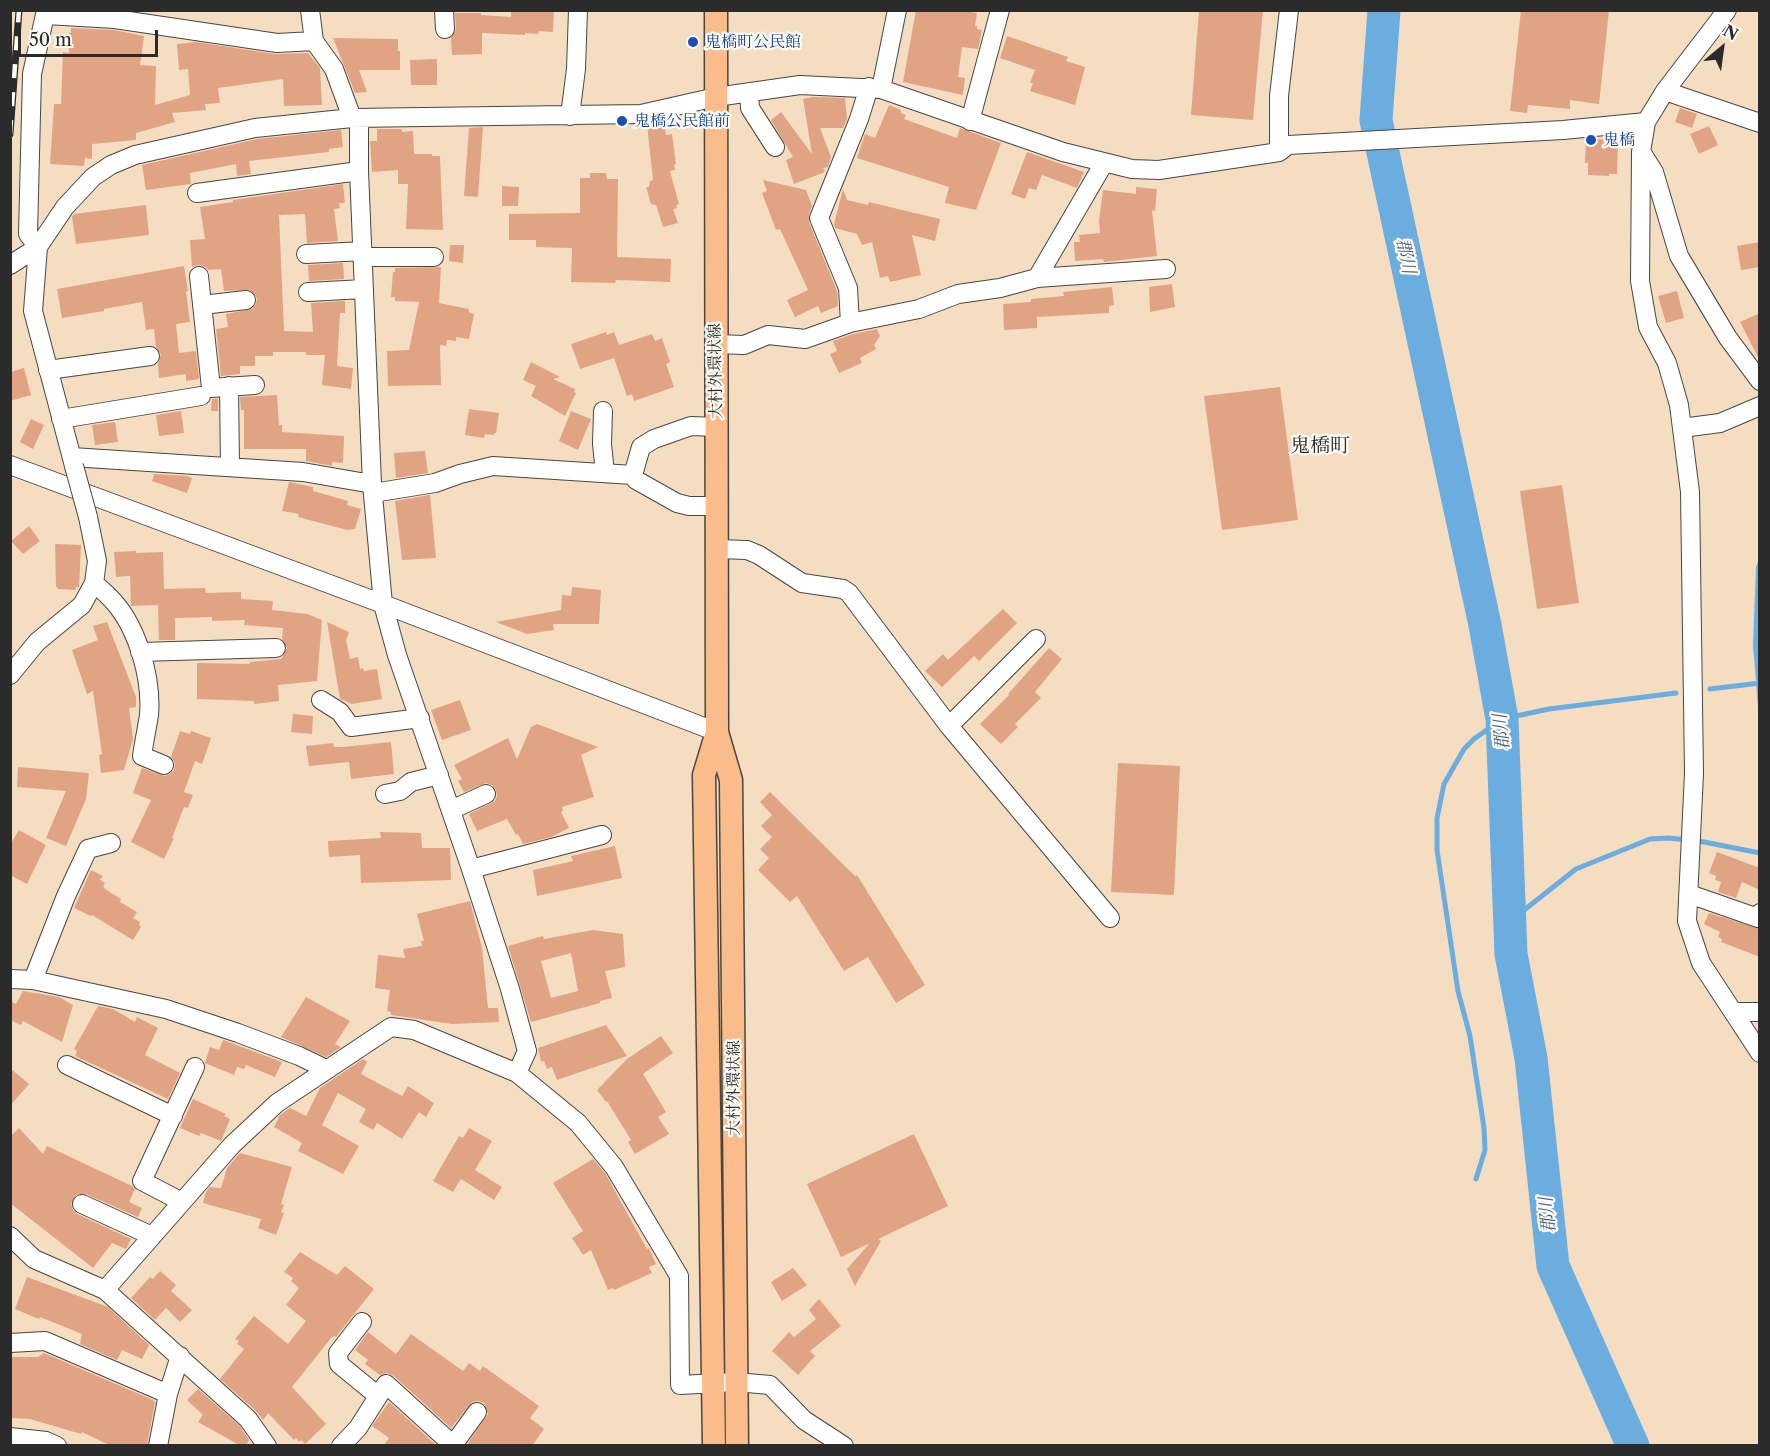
<!DOCTYPE html>
<meta charset="utf-8">
<style>
body{margin:0}
#map{position:relative;width:1770px;height:1456px;overflow:hidden;background:#f5ddc2;font-family:"Libre Caslon Text",serif}
canvas{display:block}
.frame{position:absolute;inset:0;border:12px solid #2b2b2b;pointer-events:none}
.north{position:absolute;left:1692px;top:18px;width:60px;height:60px;-webkit-text-stroke:4px #fdfcf7;paint-order:stroke;rotate:29deg;font-size:16px;font-weight:700;line-height:24px;text-align:center;color:#2b2b2b}
.north::after{content:'';display:block;margin:auto;width:21px;height:27px;background:#2b2b2b;clip-path:polygon(50% 0,100% 100%,50% 72%,0 100%)}
.scale{position:absolute;left:18px;top:30px;width:140px;height:27px;box-sizing:border-box;border:3px solid #2b2b2b;border-top:0;padding-left:8px;font-size:18px;line-height:21px;white-space:nowrap;color:#2b2b2b;-webkit-text-stroke:4px #fdfcf7;paint-order:stroke}
</style>
<div id="map">
<canvas width="1770" height="1456"></canvas>
<div class="frame"></div>
<div class="north">N</div>
<div class="scale">50 m</div>
</div>
<script>
const c = document.querySelector('canvas').getContext('2d');
c.lineJoin = 'round';
function fill(path, color) {
  c.fillStyle = color;
  c.fill(path, 'evenodd');
}
function stroke(path, color, width, dash) {
  c.strokeStyle = color;
  c.lineWidth = width;
  c.lineCap = dash ? 'butt' : 'round';
  c.setLineDash(dash || []);
  c.stroke(path);
}
function write(font, color, halo, rows, align = 'center') {
  c.font = font + ' "Libre Caslon Text","Noto Serif JP",serif';
  c.lineWidth = 4.5;
  c.setLineDash([]);
  c.textBaseline = 'middle';
  c.strokeStyle = halo;
  c.fillStyle = color;
  for (const [text, x, y, turn = 0] of rows) {
    c.save();
    c.translate(x, y);
    c.rotate((+turn || 0) * Math.PI / 180);
    c.textAlign = isNaN(turn) ? turn : align;
    if (halo) c.strokeText(text, 0, 0);
    c.fillText(text, 0, 0);
    c.restore();
  }
}
fill(new Path2D(`
 M1759,559V719L1753,645L1756,567Z`), '#6cade0');
stroke(new Path2D(`
 M1710,689L1760,683
 M1509,922L1576,869L1650,839L1668,838L1699,841L1760,853
 M1476,1179L1485,1150L1484,1128L1470,1036L1458,991L1437,850V818L1444,784L1464,749L1474,739L1502,719L1549,709L1676,693`), '#6cade0', 5);
stroke(new Path2D(`
 M1384,10L1376,120L1485,625L1502,719L1511,954L1531,1058L1553,1266L1633,1446`), '#6cade0', 33);
fill(new Path2D(`
 M511,10H554L553,32L539,31L538,34L525,33V35L482,33V54L452,55L451,38L456,29L455,13H481V15L511,17Z
 M916,10H958L977,13L975,26H977V29L982,30L978,49L962,47L958,77L965,78L963,95L903,82Z
 M1199,10H1263L1253,120L1191,115Z
 M1521,10H1609L1599,104L1570,100V109L1528,105L1527,113L1510,111Z
 M71,28L114,30L144,36L140,65L156,66L155,105L190,95L188,69L179,70L177,44L196,42L275,54L308,53L320,68L322,105L284,106L283,79L218,88L220,103L205,104L206,110L172,113L175,122L136,133V140L92,144V159L85,158L84,166L50,164L54,104H61L63,52L69,53V33H71Z
 M1007,36L1068,57L1066,61L1085,67L1075,105L1030,91L1033,83H1030L1035,70L1000,58Z
 M333,38L398,39V51H400V70H359L367,92L355,93Z
 M437,59V85H411L410,60Z
 M813,97L845,98L847,119L843,128H820L831,157L828,167L823,168L825,172L794,184L786,160L793,157L771,120L781,112L812,154L803,99Z
 M889,105L901,110V113L906,115L904,119L957,138L960,128L1001,143L976,210L945,203L949,187L857,158L865,134L875,138Z
 M1680,108L1697,114L1692,128L1675,122Z
 M663,121L666,135L672,134L676,164L674,165L675,170L670,171L679,204L676,205L677,208L673,209L678,223L663,227L656,205L651,204L646,187H649L650,181L653,180L647,124Z
 M1709,126L1718,145L1699,154L1690,134Z
 M483,127L478,197L464,196L469,128Z
 M377,129H402V132L413,131L414,154H432V156H440L443,230L406,229L408,184H398V170L372,172L370,141H377Z
 M341,130L343,147L329,149V152L249,161L251,174L237,176L236,164L190,173L191,184L146,190L142,165L257,139Z
 M1594,139L1618,140L1617,174H1609V176L1588,175V163H1585L1586,141L1594,142Z
 M1027,152L1084,172L1077,188L1042,175L1036,190L1029,188L1025,199L1011,194Z
 M590,173H606L607,179H618L617,257L671,259L670,282L616,280L615,283L571,282L572,248L536,247V240H509V214L580,213V178H590Z
 M763,180L806,190L812,206L809,214V222L837,291L838,306L821,313L818,306L795,317L787,300L808,290L780,229L776,230L762,193L767,191Z
 M343,184L345,203H339L340,208L334,209L338,241L307,243L305,214L279,215L284,331L313,332L311,303L345,301V313H340L337,366L353,368L351,389L322,385L325,355H306V352H273V356H255V366H240V374L221,376L216,329L228,327L226,314L252,309L256,304L257,298L250,290L224,291L221,269L209,270L204,266L198,265L192,267L190,240L205,239L200,207L233,202V200Z
 M502,186L519,187L518,206H502Z
 M1136,187L1157,189L1155,211L1152,210L1157,256L1104,262L1103,259L1075,261L1074,242H1080L1079,235L1100,233L1099,221L1103,190L1136,194Z
 M843,189L847,200L868,205L869,202L940,219L935,241L912,235L921,275L890,282L888,276L880,278L872,242L862,245L857,234L835,228L834,224Z
 M146,205L149,235L76,244L72,217L74,214Z
 M1760,242V267L1741,270L1737,246Z
 M450,245H464L463,263L449,261Z
 M343,263L344,279L309,281L308,265Z
 M184,266L188,291L186,292L190,322L176,324L179,353L196,351L199,379L186,381V374L159,378L158,364L161,354L156,347L154,329L146,330L142,302L104,309V311L62,318L57,289Z
 M441,267L439,303L469,309V312L474,314L469,339L456,337V341L447,340L446,346L440,345L441,385L388,386L387,351L409,350L419,302L395,301V297H391L393,272H395V268Z
 M1172,284L1175,307L1150,312L1149,287Z
 M1112,287L1114,305L1109,306V313L1037,317V328L1004,330L1003,304L1031,302V299L1064,296L1063,292Z
 M1677,291L1684,318L1666,323L1658,296Z
 M1760,313V361L1740,322Z
 M877,329L880,336L874,345L876,349L860,358L862,363L839,373L830,354L837,351L833,341L853,334Z
 M606,332L607,335L614,332L619,345L652,334L655,341L662,338L670,362L666,364L674,387L634,401L632,394L627,396L614,358L580,369L571,344Z
 M531,362L560,377L553,379L575,389L574,392L576,393L565,416L531,396L536,386L523,380Z
 M24,368L31,395L10,401V372Z
 M1280,387L1298,520L1222,530L1204,396Z
 M277,395L279,425H282V432L344,436L343,463L332,462V466L306,461V449H244V410H241L240,397Z
 M212,399H218V411H211Z
 M469,409L499,413L496,433H494V435L485,434L484,438L465,435Z
 M181,411L184,433L159,436L156,415Z
 M571,411L591,419L578,450L559,441Z
 M31,419L44,425L33,449L20,442Z
 M115,422L118,442L95,445L92,425Z
 M425,451L428,473L396,478L394,453Z
 M154,474L187,476L192,478L187,493L152,481Z
 M289,482L313,487V491L348,501L347,505L361,509L355,529L347,530L298,517L299,514L282,511Z
 M1562,485L1579,603L1537,609L1520,491Z
 M430,495L436,558L402,560L395,501Z
 M29,526L40,541L23,554L11,541Z
 M55,544L81,545L79,587H76V590L58,589L56,586Z
 M136,551V553L163,552L164,589L205,588L206,593L241,592V599L273,601L272,610L307,614L322,620L317,681L278,685L279,701L254,704V701L197,699V663L250,664V662L281,659L287,648L282,639L283,628L244,625L245,620L212,621V617L175,618V640H159L158,605L131,606L130,576L116,577L114,552Z
 M572,587L601,590L599,624H553L554,630L527,634L496,622L561,610L562,595L571,596Z
 M1003,609L1017,623L979,661L974,656L942,687L925,671L943,654L948,660Z
 M107,622L136,697V707L129,708L133,739L124,770L101,773L99,755L102,754L93,691L87,694L72,650L98,640L93,626Z
 M327,622L349,632L346,640L350,659L358,657L360,669L363,668L364,671L377,669L382,699L352,704L340,699Z
 M1049,648L1062,659L1035,692L1041,698L1015,724L1018,727L1001,744L980,724L1009,695L1008,694Z
 M460,700L471,730L442,740L431,710Z
 M293,714L313,716L312,734L291,732Z
 M537,724L598,747L581,755L594,797L562,807L563,811L561,812L569,828L551,837L523,844L518,834L516,835L507,819L477,831L469,814L495,801L497,796L496,790L492,785L486,783L464,792L458,781L462,779L454,765L508,738L517,759L531,727Z
 M180,731L190,734L191,731L211,738L202,764L195,761L184,792L193,795L188,808L184,807L172,838H174L164,859L131,842L151,800L133,793L142,768L165,776L170,774L174,770L175,763L171,757Z
 M391,742L394,774L351,779L349,762L309,766L306,746L333,743L334,747H343Z
 M1118,763L1180,766L1174,895L1111,892Z
 M18,767L89,773L86,799L66,846L46,838L66,791L17,787Z
 M770,792L855,876L857,875L925,985L896,1003L868,957L844,971L797,896L790,902L758,870L769,858L760,849L772,837L761,826L772,815L760,802Z
 M19,830L46,845L27,884L10,875V845Z
 M380,832L421,833L422,848H450L451,880L361,883L360,855L329,857L328,841L381,838Z
 M615,846L622,878L537,896L533,870L573,861L571,856Z
 M1717,852L1760,868V890L1742,882L1736,898L1718,892L1721,882L1715,880L1716,876L1709,873Z
 M91,870L103,876L100,880L105,883L103,886L105,889L121,899L120,902L137,912L133,918L140,922L139,925L141,927L133,940L92,915L91,916L74,908Z
 M470,901L482,948L488,1008H498L499,1022L452,1024L391,1015V1012L387,1011L390,990L375,988L378,955L405,958L403,949L422,946L421,941H424L417,914Z
 M1709,913L1760,929V957L1721,942L1722,939L1718,937L1720,932L1704,924Z
 M593,930L623,934L625,967L605,971L612,998L600,1001V1003L531,1022L508,946L543,936L544,939ZM571,953L578,991L551,998L541,961Z
 M23,991L59,997L73,1005L62,1042L23,1021L21,1025L10,1020V1001L16,1004Z
 M306,997L350,1021L335,1044L341,1047L326,1057L281,1037Z
 M98,1006L113,1009L135,1022L137,1017L158,1028L145,1055L180,1073L168,1099L75,1056L77,1051L74,1049Z
 M606,1025L627,1056L557,1080L552,1067L547,1069L544,1061L541,1062L538,1048Z
 M661,1036L673,1053L643,1074L666,1112L658,1117L669,1134L635,1154L628,1142L631,1140L607,1101L606,1102L597,1090L627,1059Z
 M223,1040L282,1062L275,1077L246,1065L244,1069L237,1067L234,1075L205,1063L210,1047L219,1050Z
 M363,1059L367,1062L361,1074L402,1096L408,1086L434,1103L426,1117L419,1112L402,1139L377,1123L373,1130L359,1122L366,1109L338,1093L322,1125L359,1146L343,1174L298,1151L302,1143L274,1127L280,1115L290,1108L306,1116L320,1088Z
 M10,1068L29,1084L10,1106Z
 M193,1099L226,1114L224,1116L230,1119L221,1141L201,1133L199,1136L180,1128Z
 M19,1128L43,1154L47,1146L132,1186L135,1189L129,1202L142,1208L138,1217L86,1194L76,1195L71,1204L73,1210L77,1214L131,1239L126,1249L112,1243L93,1268L10,1203V1137Z
 M469,1128L492,1141L475,1170L502,1187L494,1200L461,1179L453,1192L433,1181L459,1136L463,1138Z
 M914,1134L948,1206L878,1239L881,1241L855,1286L847,1269L870,1243L841,1257L807,1184Z
 M240,1153L292,1167L281,1204L284,1205L281,1212L284,1213L276,1235L258,1228L261,1219L203,1203L206,1192L210,1187L221,1188L227,1168Z
 M593,1159L605,1173L647,1249L649,1248L656,1264L649,1267L652,1273L614,1290L613,1288L608,1290L591,1250L583,1255L572,1238L583,1231L553,1183Z
 M300,1252L337,1275L345,1266L374,1289L336,1337L334,1336L331,1338L292,1387L326,1424L305,1444L301,1440L299,1442L296,1438L294,1440L268,1413L263,1420L256,1411L220,1379L244,1349L237,1344L239,1341L235,1339L254,1316L288,1344L306,1321L286,1305L299,1288L291,1281L293,1278L284,1272Z
 M793,1268L807,1285L782,1301L771,1282Z
 M160,1271L176,1285L171,1291L192,1310L180,1322L166,1308L155,1320L131,1298L150,1277L153,1279Z
 M27,1277L108,1307L149,1345L142,1359L122,1350L117,1360L80,1344L82,1334L40,1317L39,1319L15,1309Z
 M819,1299L841,1326L810,1351L815,1356L798,1375L772,1351L789,1332L794,1337L816,1319L809,1310Z
 M368,1332L396,1354L411,1334L463,1371L469,1363L480,1371L483,1366L539,1406L530,1418L544,1429L532,1446H471L468,1443L488,1414L484,1403L478,1401L472,1402L451,1428L394,1376L387,1373L380,1375L365,1364L368,1360L355,1350Z
 M44,1353L153,1400L155,1402L147,1446H111L82,1432L81,1434L30,1419L10,1418V1357H38Z
 M198,1389L240,1426L249,1440L246,1446H241L198,1422L203,1415L187,1400Z
 M389,1402L437,1446H383L389,1438L372,1426Z`), '#e0a485');
const minor = new Path2D(`
 M46,10L32,74L28,234L38,247L33,311L74,466
 M310,10L314,41L334,69L352,118
 M444,10L445,29
 M1727,10L1665,91L1646,122L1641,152L1640,281L1648,327L1667,363L1679,405L1690,492L1694,773L1687,921L1701,963L1760,1053
 M46,15L115,19L277,43L314,41
 M881,89L897,10
 M1665,91L1760,123
 M749,92L750,108L775,147
 M570,116L576,69L578,10
 M359,119V171L372,484L383,604L397,655L471,869L510,989L527,1051L517,1073
 M970,121L1000,10
 M1279,152V96L1289,10
 M1642,153L1654,172L1679,256L1728,338L1760,381
 M197,193L359,171
 M306,254L363,251
 M363,257H434
 M10,265L38,247L65,207L93,177L111,165L135,155L255,128L352,118L641,114L716,97L800,85L881,89L1063,152L1132,169L1159,170L1279,152L1288,145L1563,130L1646,122
 M199,276L211,388L255,385
 M1037,278L1166,269
 M308,292L364,289
 M202,305L246,300
 M850,323L848,288L819,218L859,119L869,87
 M716,344L744,345L768,335L805,339L850,323L919,309L958,294L1000,288L1037,278L1104,163
 M48,370L150,356
 M229,386L230,467
 M603,411L602,444L605,473
 M61,419L201,396
 M1682,428L1720,423L1760,406
 M72,457L303,472L372,484
 M10,465L383,604L717,732
 M633,475L641,447L654,439L691,426L717,427
 M373,493L435,483L460,474L493,466L633,475L636,480L677,503L689,506H717
 M717,549L747,550L759,555L802,583L843,589L849,593L949,726L1110,918
 M94,583C101,589 108,595 114,602C138,629 152,679 149,715C147,728 144,742 142,756L164,765
 M140,652L276,648
 M10,675L37,642L82,605L94,583L97,561L88,517
 M321,700L340,712L351,727L420,718
 M949,726L1036,639
 M385,794L400,791L411,782L439,775
 M451,810L486,794
 M471,869L602,835
 M1689,894L1758,918L1760,913
 M10,979L33,980L66,896L88,849L111,843
 M33,980L166,1009L238,1033L299,1056L326,1069
 M1733,1012H1760
 M67,1065L173,1116
 M182,1202L142,1181L195,1067
 M82,1204L152,1236
 M10,1236L34,1259L105,1290L248,1419L267,1446
 M105,1290L232,1145L277,1103L391,1027L414,1030L517,1073L578,1123L614,1167L679,1276L680,1385L736,1382L770,1385L804,1420L844,1446
 M362,1322L338,1353L339,1364L378,1396
 M10,1343L45,1341L168,1394
 M10,1437L46,1441L57,1446
 M158,1446L168,1394L180,1356
 M341,1446L358,1428L386,1384L453,1445L477,1412`);
const major = new Path2D(`
 M717,732L731,780L737,1446
 M714,1446L704,775L717,732L716,10`);
stroke(minor, '#494642', 20);
stroke(major, '#494642', 25);
stroke(minor, '#fff', 18);
stroke(major, '#f9bc8a', 22);
const rail = new Path2D(`
 M10,134L19,10`);
stroke(rail, '#2b2b2b', 7);
stroke(rail, '#fdfcf7', 4.5, [14]);
const minorBridge = new Path2D(`
 M74,466L88,517`);
stroke(minorBridge, '#494642', 20, []);
stroke(minorBridge, '#fff', 18);
for (const [x, y, r, color] of [
 [693,42,6,"#1a4fb4"],
 [622,121,6,"#1a4fb4"],
 [1591,140,6,"#1a4fb4"]
]) {
  const dot = new Path2D();
  dot.arc(x, y, r, 0, 2 * Math.PI);
  c.fillStyle = color;
  c.fill(dot);
  stroke(dot, '#fdfcf7', 2);
}
write('16px', '#164399', '#fdfcf7', [
 ["鬼橋町公民館",705,42],
 ["鬼橋公民館前",634,121],
 ["鬼橋",1603,140]
], 'left');
write('16px', '#2b2b2b', '#fdfcf7', [
 ["大村外環状線",716,371,-91],
 ["大村外環状線",734,1088,-90]
]);
write('italic 18px', '#455f73', '#fdfcf7', [
 ["郡川",1405,256,78],
 ["郡川",1502,732,-95],
 ["郡川",1548,1215,-96]
]);
write('20px', '#2b2b2b', '#fdfcf7', [
 ["鬼橋町",1320,446]
]);
</script>
